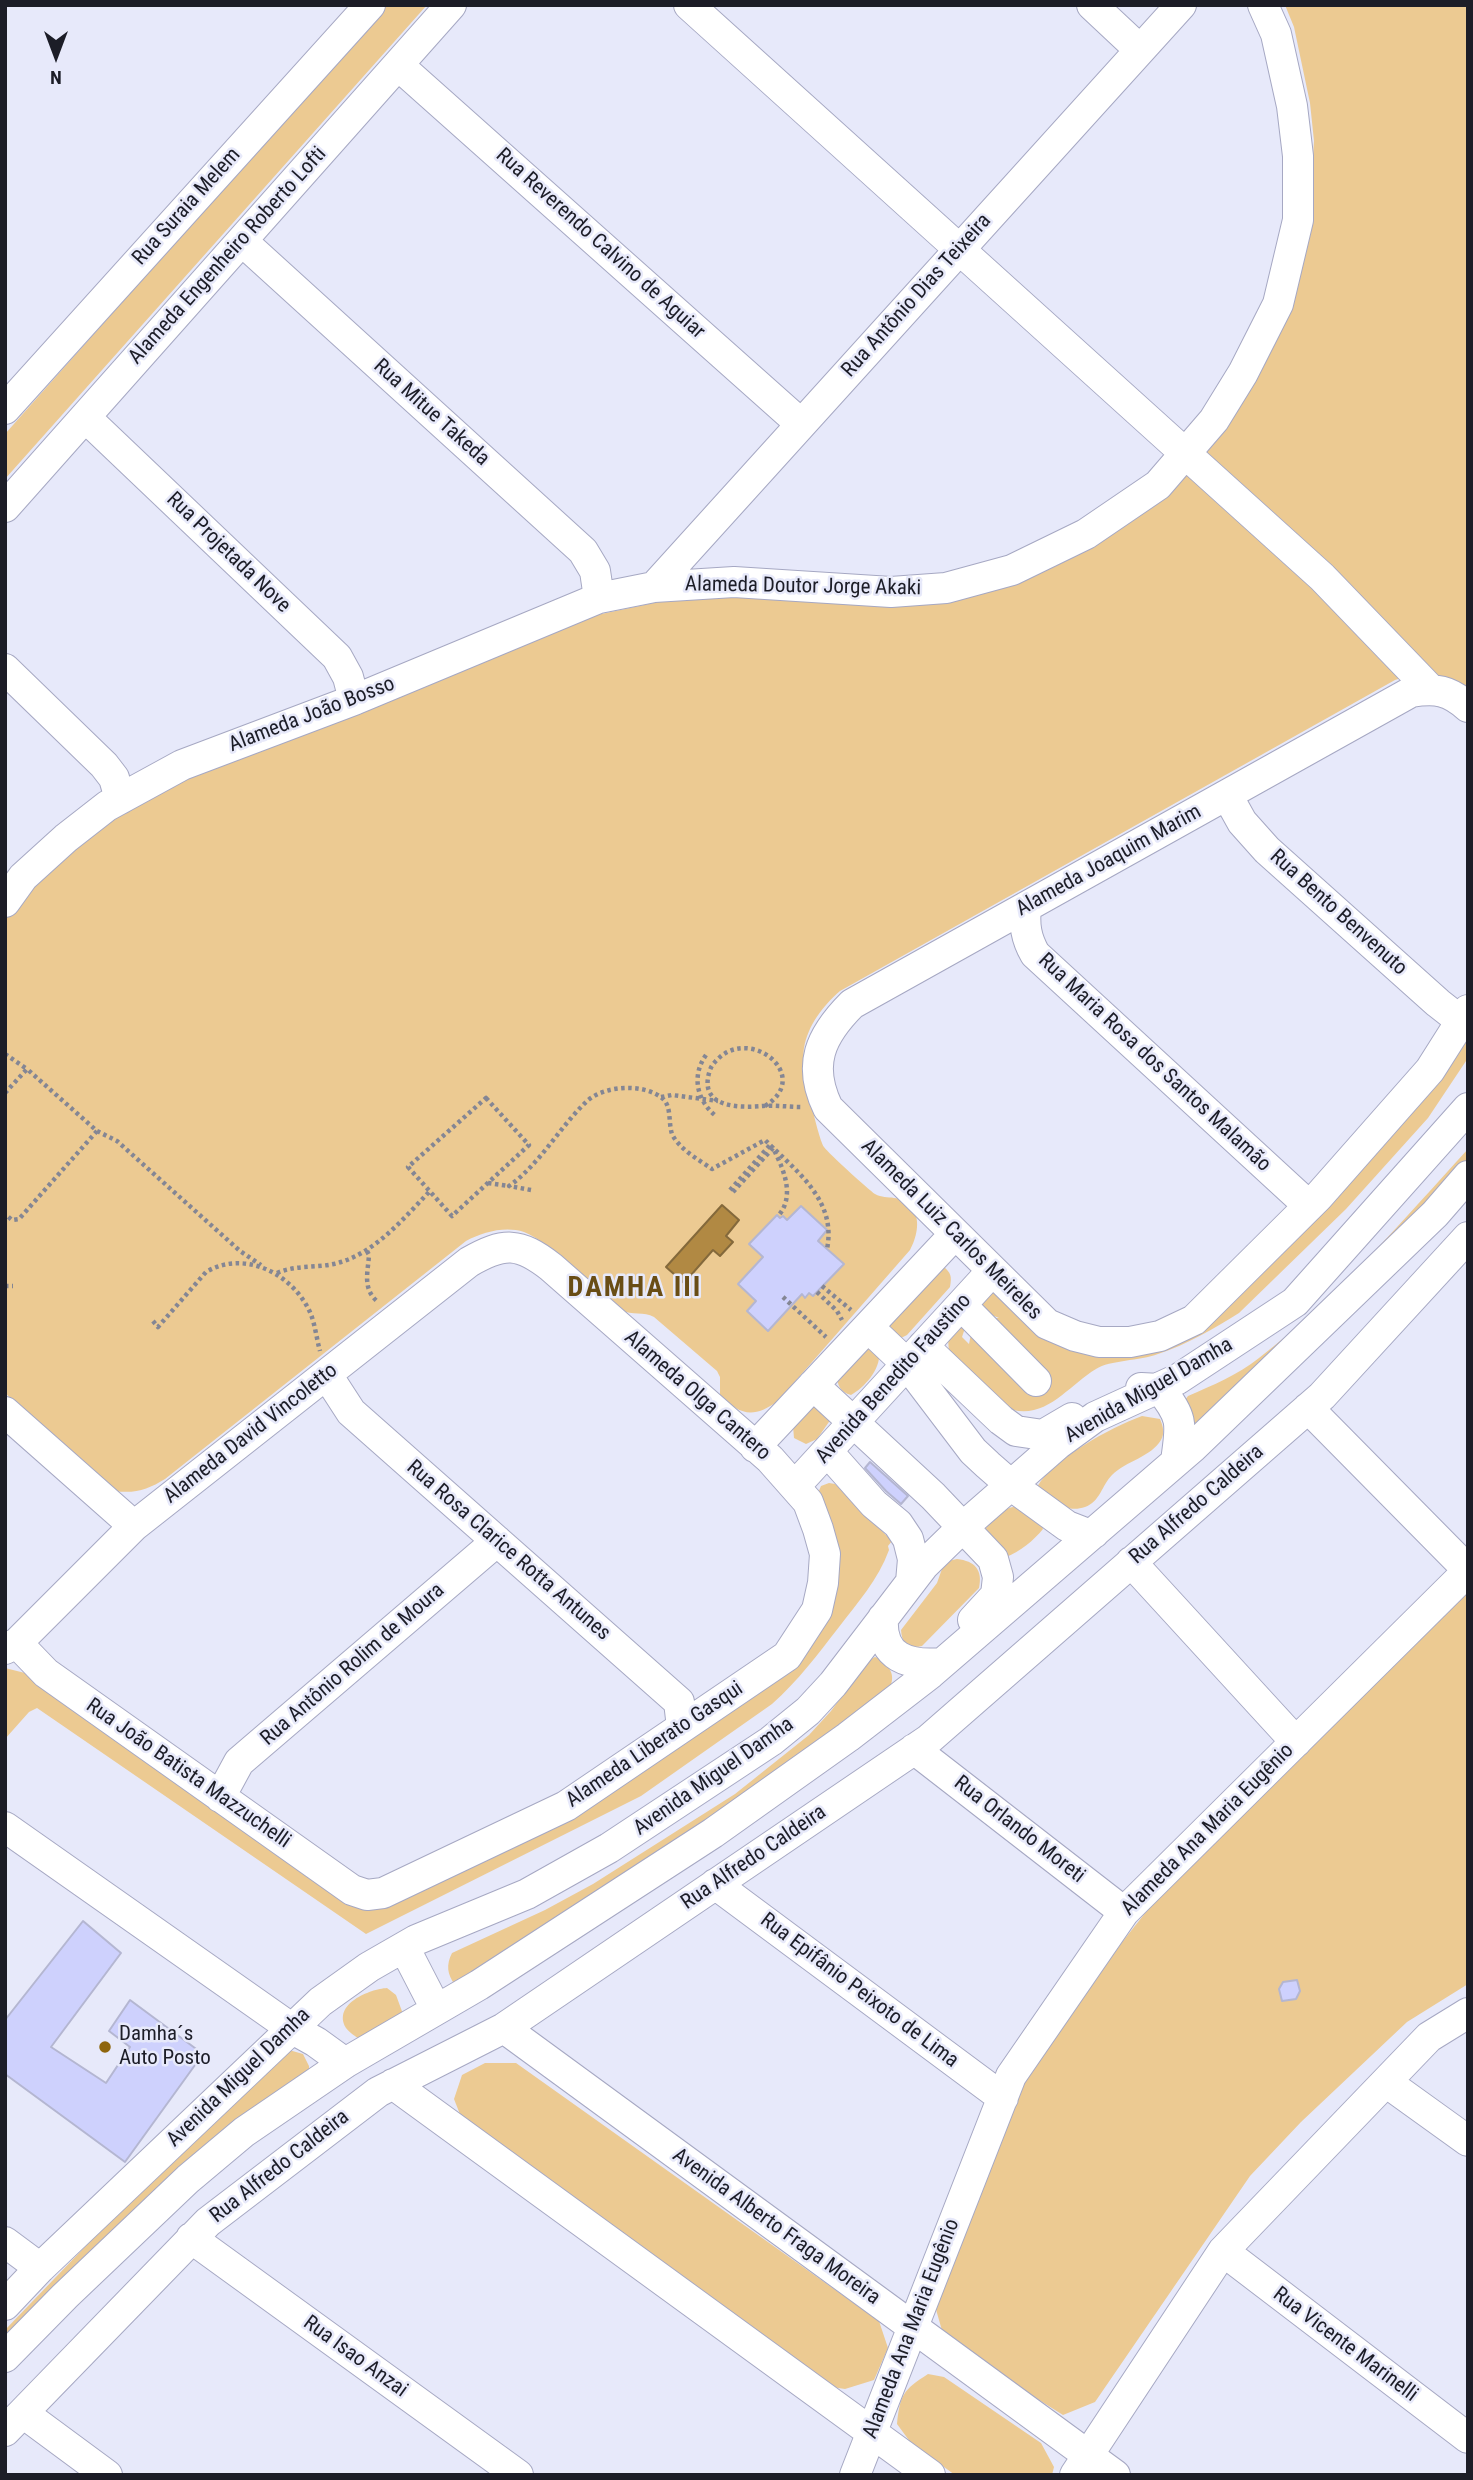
<!DOCTYPE html>
<meta charset="utf-8">
<style>
body{margin:0}
#map{position:relative;width:1473px;height:2480px;overflow:hidden;background:#e7e9fa;font-family:"Roboto Condensed",sans-serif}
canvas{display:block}
.frame{position:absolute;inset:0;border:7px solid #1c1d27;pointer-events:none}
.north{position:absolute;left:21px;top:21px;width:70px;height:70px;-webkit-text-stroke:5px #e7e9fa;paint-order:stroke;rotate:180deg;font-size:19px;font-weight:700;line-height:28px;text-align:center;color:#1c1d27}
.north::after{content:'';display:block;margin:auto;width:24px;height:32px;background:#1c1d27;clip-path:polygon(50% 0,100% 100%,50% 72%,0 100%)}
</style>
<div id="map">
<canvas width="1473" height="2480"></canvas>
<div class="frame"></div>
<div class="north">N</div>
</div>
<script>
const c = document.querySelector('canvas').getContext('2d');
c.lineJoin = 'round';
function fill(path, color) {
  c.fillStyle = color;
  c.fill(path, 'evenodd');
}
function stroke(path, color, width, dash) {
  c.strokeStyle = color;
  c.lineWidth = width;
  c.lineCap = dash ? 'butt' : 'round';
  c.setLineDash(dash || []);
  c.stroke(path);
}
function write(font, color, halo, rows, align = 'center') {
  c.font = font + ' "Roboto Condensed",sans-serif';
  c.lineWidth = 5;
  c.setLineDash([]);
  c.textBaseline = 'middle';
  c.strokeStyle = halo;
  c.fillStyle = color;
  for (const [text, x, y, turn = 0] of rows) {
    c.save();
    c.translate(x, y);
    c.rotate((+turn || 0) * Math.PI / 180);
    c.textAlign = isNaN(turn) ? turn : align;
    if (halo) c.strokeText(text, 0, 0);
    c.fillText(text, 0, 0);
    c.restore();
  }
}
fill(new Path2D(`
 M386,5H427L5,479V434Z
 M1285,5H1468V690C1444,675 1422,670 1395,680L840,991C823,1006 808,1025 804,1048C801,1062 817,1135 824,1147C828,1153 869,1190 875,1194C888,1201 900,1192 913,1210C921,1221 916,1239 910,1250L778,1401C753,1419 740,1415 720,1395V1377L717,1371L654,1317C644,1311 632,1316 621,1310C599,1291 549,1241 524,1232C505,1226 483,1232 466,1241L165,1479C149,1489 135,1494 115,1491L23,1415L5,1392V917L29,885L67,847L173,779L573,620L672,599L988,584L1221,426L1311,193L1314,141L1310,103L1294,27Z
 M1468,1025V1058L1428,1118L1346,1209L1239,1313C1215,1328 1186,1345 1158,1354C1140,1361 1110,1360 1096,1369C1069,1385 1048,1418 1013,1410C1002,1408 960,1364 949,1353L948,1338L959,1326L965,1328L962,1337L969,1344L972,1329L984,1318H999L982,1311L979,1308L991,1288L1008,1302L1157,1346Z
 M1468,1149V1166L1192,1434L1185,1400L1188,1396C1213,1385 1238,1375 1259,1358C1337,1298 1402,1221 1468,1149Z
 M943,1266C951,1273 952,1276 950,1287L907,1335L901,1338L887,1331L886,1318Z
 M865,1345L879,1353C881,1369 864,1388 851,1395C840,1392 837,1385 837,1374Z
 M811,1403L831,1419L817,1439L806,1444L794,1438L793,1426Z
 M1142,1416L1160,1419C1163,1426 1165,1433 1161,1440C1151,1457 1126,1461 1112,1475C1102,1485 1100,1502 1085,1507C1065,1514 1052,1499 1037,1487C1054,1458 1110,1428 1142,1416Z
 M829,1483L835,1484L892,1541L888,1546L889,1550C878,1580 858,1602 839,1627C818,1654 798,1681 772,1704L641,1796L366,1934L37,1708L29,1712L5,1739V1668L25,1673L337,1895L382,1901L805,1647L818,1493L821,1486Z
 M1013,1507C1025,1508 1039,1517 1043,1529C1034,1540 1020,1552 1006,1557L984,1533C987,1523 1002,1509 1013,1507Z
 M957,1559C975,1561 983,1570 979,1588L922,1646C908,1649 902,1644 901,1630L937,1583L943,1566L948,1561Z
 M1468,1588V1984L1407,2022L1301,2122L1250,2176L1095,2402L1063,2415L945,2341L935,2306L1027,2074L1123,1941L1161,1893Z
 M875,1657C881,1659 884,1662 888,1667C905,1688 865,1714 850,1728L455,1985C447,1974 446,1965 452,1953L545,1910L593,1884L735,1794L809,1735L831,1711L868,1661Z
 M387,1988L396,1995L403,2014L359,2039C355,2036 349,2032 346,2028C332,2004 370,1989 387,1988Z
 M289,2050L303,2054L309,2066V2078L5,2350V2330L152,2177Z
 M485,2063H516L879,2321L888,2348L874,2380L845,2389L825,2386L463,2122L454,2099L462,2075Z
 M928,2374L944,2377L1041,2443L1054,2467L1052,2475H955L911,2443L897,2424C900,2395 903,2390 928,2374Z`), '#ecca92');
const water = new Path2D(`
 M722,1205L739,1220L726,1236L733,1242L720,1256L713,1250L684,1283L666,1267Z`);
fill(water, '#b18943');
stroke(water, '#84693b', 2);
const building = new Path2D(`
 M801,1206L827,1230L818,1241L844,1264L813,1296L809,1293L805,1298L802,1294L768,1331L747,1311L756,1301L738,1284L763,1257L749,1244L777,1215L780,1218L783,1216L787,1220Z
 M870,1462L908,1496L901,1504L886,1491L865,1468Z
 M83,1921L121,1953L51,2047L106,2083L130,2047L109,2031L130,2000L203,2054L125,2162L5,2074V2020Z
 M1297,1980L1300,1991L1296,1999L1282,2001L1279,1989L1283,1982Z`);
fill(building, '#ced1fd');
stroke(building, '#b4b6d1', 2);
const minor = new Path2D(`
 M689,5L1322,577L1430,689
 M1092,5L1140,50
 M398,65L801,424
 M242,241L583,551L595,571L599,598
 M5,409L370,5
 M85,417L337,657L348,677L354,700
 M5,507L451,5
 M654,587L1181,5
 M5,669L104,765L114,778L120,799
 M1468,707C1449,690 1436,688 1411,692L852,1004C820,1036 807,1065 828,1108L1047,1324L1075,1336L1099,1342H1130L1160,1336L1194,1320L1318,1197L1430,1070L1468,1010
 M1227,795L1242,822L1267,850L1438,1003L1461,1021
 M5,902L23,877L66,838L107,806L182,765L354,700L599,598L654,587L734,582L891,592L946,588L1012,570L1086,534L1158,485L1214,420L1243,373L1278,304L1298,220V156L1292,106L1276,34L1263,5
 M1026,907C1024,925 1026,938 1035,954L1309,1206
 M961,1305L1036,1381
 M868,1327L907,1364L973,1451L988,1465L1012,1486L1067,1526L1085,1533H1094
 M923,1346L1001,1420L1016,1431L1043,1435L1072,1418
 M327,1375L351,1412L679,1702L682,1727
 M813,1385L933,1496L993,1559L998,1577L996,1595L973,1620
 M1141,1388L1160,1389C1184,1418 1181,1425 1176,1461
 M1308,1408L1468,1570
 M5,1412L134,1526
 M755,1447L955,1234
 M827,1451L874,1504L898,1524L908,1539L913,1559L911,1582
 M795,1486L992,1271
 M1131,1562L1296,1742
 M883,1618C880,1658 909,1666 942,1663
 M5,1649L17,1643L134,1526L469,1262C504,1242 519,1242 551,1267L770,1459L808,1502L818,1529L825,1554L823,1583L817,1610L787,1656L566,1806L383,1893L367,1895L352,1890L46,1673L17,1643
 M914,1749L1124,1912
 M220,1797L239,1762L497,1541
 M5,1827L291,2028L316,2042L345,2063
 M715,1884L1003,2098
 M404,1947L436,2009
 M504,2028L1115,2475
 M1386,2082L1468,2141
 M393,2084L930,2475
 M191,2238L518,2475
 M5,2242L40,2268
 M1223,2251L1468,2438
 M5,2305L40,2268L320,2002L369,1967L416,1940L527,1894L609,1848L771,1741L808,1711L833,1684L924,1565L963,1527L1058,1444L1095,1417L1178,1379L1295,1302L1468,1108
 M5,2357L65,2296L188,2179L244,2132L345,2063L479,1985L713,1833L848,1737L931,1673L1192,1448L1435,1214L1468,1176
 M23,2413L107,2475
 M5,2431L208,2222L378,2092L504,2028L928,1740L1322,1396L1468,1237
 M855,2475L1011,2076L1124,1912L1468,1571
 M1075,2475L1223,2251L1429,2037L1468,2013`);
stroke(minor, '#a6a8c3', 32);
stroke(new Path2D(`
 M5,1054L27,1069
 M706,1055C691,1076 697,1101 716,1116
 M5,1093L27,1069L97,1131L19,1219L12,1220L5,1214
 M661,1097L672,1095L718,1101
 M486,1098L529,1145L452,1216L408,1167Z
 M765,1106C812,1077 754,1028 720,1057C716,1061 712,1064 710,1070C697,1108 739,1108 763,1106C776,1105 789,1107 802,1107
 M97,1131L117,1141L240,1251L261,1265
 M488,1183L509,1186
 M531,1190L509,1186C540,1164 559,1128 586,1102C604,1085 643,1083 662,1098C672,1106 668,1122 672,1134C679,1149 699,1160 712,1169L765,1140C796,1171 837,1200 827,1249
 M730,1190L770,1145
 M733,1192L773,1148C783,1168 796,1196 778,1216
 M367,1251L369,1255C368,1272 362,1289 378,1302
 M277,1273C297,1264 320,1269 341,1262C377,1251 405,1217 430,1191
 M5,1286H13
 M822,1286L851,1310
 M817,1292L837,1311L842,1320
 M783,1297L826,1337
 M153,1321L158,1327L206,1272C243,1250 289,1272 308,1308C315,1321 316,1337 320,1351`), '#848694', 4.5, [3.5, 3.5]);
stroke(minor, '#fff', 30);
for (const [x, y, r, color] of [
 [105,2047,7,"#8f660d"]
]) {
  const dot = new Path2D();
  dot.arc(x, y, r, 0, 2 * Math.PI);
  c.fillStyle = color;
  c.fill(dot);
  stroke(dot, '#e7e9fa', 2.5);
}
write('21px', '#1c1d27', '#e7e9fa', [
 ["Rua Suraia Melem",187,207,-48],
 ["Rua Reverendo Calvino de Aguiar",600,244,42],
 ["Alameda Engenheiro Roberto Lofti",228,256,-48],
 ["Rua Antônio Dias Teixeira",917,296,-48],
 ["Rua Mitue Takeda",431,413,42],
 ["Rua Projetada Nove",228,553,44],
 ["Alameda Doutor Jorge Akaki",803,587,1],
 ["Alameda João Bosso",312,715,-21],
 ["Alameda Joaquim Marim",1109,861,-29],
 ["Rua Bento Benvenuto",1338,913,42],
 ["Rua Maria Rosa dos Santos Malamão",1154,1063,43],
 ["Alameda Luiz Carlos Meireles",951,1230,45],
 ["Avenida Benedito Faustino",894,1379,-48],
 ["Avenida Miguel Damha",1149,1391,-30],
 ["Alameda Olga Cantero",697,1396,41],
 ["Alameda David Vincoletto",251,1434,-38],
 ["Rua Alfredo Caldeira",1197,1505,-41],
 ["Rua Rosa Clarice Rotta Antunes",508,1551,41],
 ["Rua Antônio Rolim de Moura",353,1665,-41],
 ["Alameda Liberato Gasqui",655,1745,-34],
 ["Rua João Batista Mazzuchelli",188,1774,35],
 ["Avenida Miguel Damha",714,1777,-35],
 ["Rua Orlando Moreti",1019,1830,38],
 ["Alameda Ana Maria Eugênio",1208,1830,-45],
 ["Rua Alfredo Caldeira",754,1858,-34],
 ["Rua Epifânio Peixoto de Lima",859,1991,37],
 ["Avenida Miguel Damha",239,2078,-44],
 ["Rua Alfredo Caldeira",280,2167,-38],
 ["Avenida Alberto Fraga Moreira",776,2227,36],
 ["Alameda Ana Maria Eugênio",912,2329,-69],
 ["Rua Vicente Marinelli",1345,2345,37],
 ["Rua Isao Anzai",355,2357,36]
]);
write('21px', '#1c1d27', '#e7e9fa', [
 ["Damha´s",119,2035],
 ["Auto Posto",119,2059]
], 'left');
c.letterSpacing = '2px';
write('bold 28px', '#694d15', '#e7e9fa', [
 ["DAMHA III",635,1289]
]);
c.letterSpacing = '0px';
</script>
